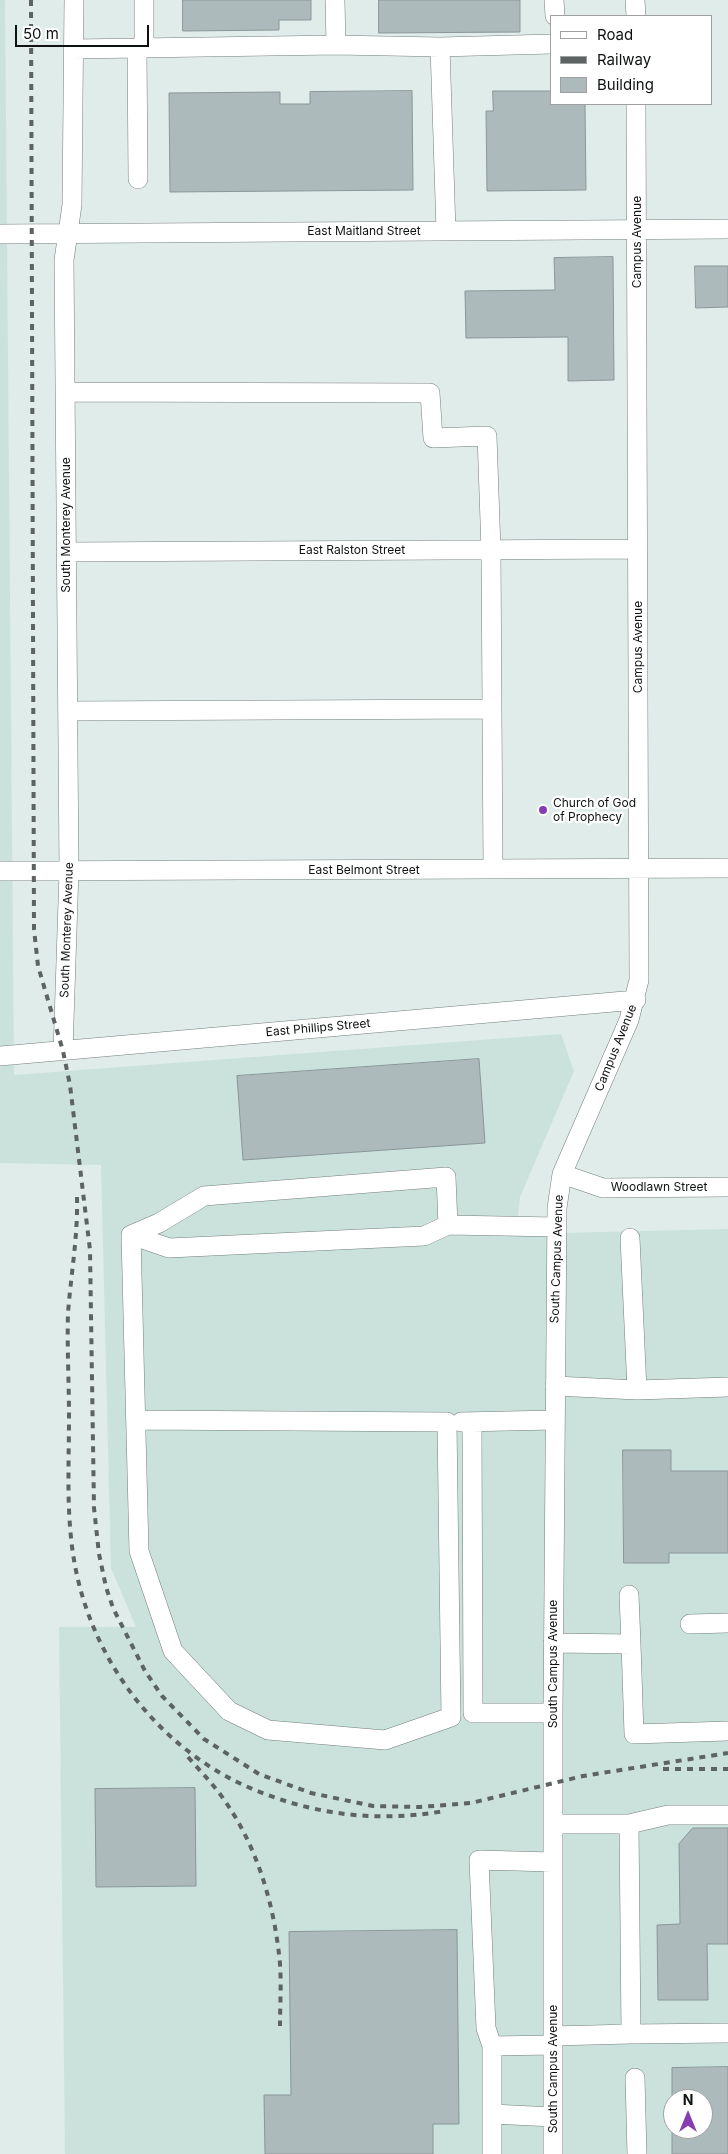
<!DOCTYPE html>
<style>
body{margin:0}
#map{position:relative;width:728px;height:2154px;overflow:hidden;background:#dfece9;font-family:Inter,sans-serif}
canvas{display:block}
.legend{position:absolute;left:550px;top:15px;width:162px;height:90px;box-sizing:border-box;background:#fff;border:1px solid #9fa0a0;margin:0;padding:6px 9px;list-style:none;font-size:15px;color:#0e1211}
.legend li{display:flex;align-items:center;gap:10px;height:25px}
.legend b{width:25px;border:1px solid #9fa0a0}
.north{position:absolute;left:663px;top:2089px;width:50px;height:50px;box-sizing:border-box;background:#fff;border:1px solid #9fa0a0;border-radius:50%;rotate:0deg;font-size:14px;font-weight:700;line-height:20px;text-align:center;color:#0e1211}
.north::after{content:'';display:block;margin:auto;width:18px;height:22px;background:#843eb1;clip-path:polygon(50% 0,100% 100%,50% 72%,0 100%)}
.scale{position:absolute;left:15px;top:25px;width:134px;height:22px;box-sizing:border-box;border:2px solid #0e1211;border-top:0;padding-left:6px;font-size:15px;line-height:18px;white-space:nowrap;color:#0e1211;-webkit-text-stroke:4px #fff;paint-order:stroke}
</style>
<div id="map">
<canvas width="728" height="2154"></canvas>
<ul class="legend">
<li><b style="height:6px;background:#fff"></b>Road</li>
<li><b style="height:6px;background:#5c6362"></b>Railway</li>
<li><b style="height:14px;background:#adbabc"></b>Building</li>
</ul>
<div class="north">N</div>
<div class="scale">50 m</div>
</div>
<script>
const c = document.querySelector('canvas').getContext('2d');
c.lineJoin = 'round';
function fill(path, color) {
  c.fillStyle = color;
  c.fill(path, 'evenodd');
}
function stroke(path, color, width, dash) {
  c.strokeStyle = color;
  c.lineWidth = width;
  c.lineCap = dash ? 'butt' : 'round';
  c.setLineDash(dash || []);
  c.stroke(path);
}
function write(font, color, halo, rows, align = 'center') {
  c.font = font + ' Inter,sans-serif';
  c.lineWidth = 4.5;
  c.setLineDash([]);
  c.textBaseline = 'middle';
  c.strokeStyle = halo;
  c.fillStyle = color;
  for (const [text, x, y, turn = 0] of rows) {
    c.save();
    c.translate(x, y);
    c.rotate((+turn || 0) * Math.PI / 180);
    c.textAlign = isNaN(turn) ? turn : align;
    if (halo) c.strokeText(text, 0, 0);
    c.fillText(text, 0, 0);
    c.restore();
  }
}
fill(new Path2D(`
 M0,0H5L14,1075L561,1034L574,1071L520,1197L516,1234L728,1229V2154H65L59,1627H136L111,1568L101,1165L0,1163ZM673,2099H703V2129H673Z`), '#cbe2dc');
const building = new Path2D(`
 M183,0H311V20H279V30L183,31Z
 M379,0H520V32L379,33Z
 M412,91L413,190L170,192L169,93L280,92V104H310V92Z
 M493,91H552V104H585L586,190L487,191L486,111H493Z
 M613,257L614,380L568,381V337L466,338L465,291L555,290L554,258Z
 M695,266H728V307L696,308Z
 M479,1059L485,1143L243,1160L237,1076Z
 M623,1450H671V1471H728V1553H669V1563H624Z
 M195,1788L196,1886L96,1887L95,1789Z
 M693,1828H728V1944H707L708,2000H658L657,1925L680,1924L679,1844Z
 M457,1930L459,2124H433V2154H265L264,2095H291L289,1932Z
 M728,2067V2154H672V2129H703V2099H672V2068Z`);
fill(building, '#adbabc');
stroke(building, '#8a9698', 1);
const minor = new Path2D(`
 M144,0V48
 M335,0L336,45
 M554,0L555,16
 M635,0L636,16
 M440,47L552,44
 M137,48L138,179
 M74,49L336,45L440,47L446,231
 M0,234L728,229
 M65,392L430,393L433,438L487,436L491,550L493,869
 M66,552L638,549
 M68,711L492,709
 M0,871L728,868
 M63,1051L69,871L64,260L72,205L74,0
 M0,1056L636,1000
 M562,1174L603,1188L728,1187
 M131,1235L169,1248L424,1236L448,1225
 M555,1386L637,1390L630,1238
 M637,1390L728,1387
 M136,1420L447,1422L451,1717L385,1740L268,1730L229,1711L173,1651L139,1551L131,1235L159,1223L204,1196L446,1177L448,1225L556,1227
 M461,1422L554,1420
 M472,1422L473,1713H553
 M690,1624L728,1623
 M553,1643L631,1644L629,1595
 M631,1644L634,1734L728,1731
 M553,1824H629L668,1815H728
 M629,1824L631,2034L728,2033
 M553,1862L479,1860L486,2028L492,2046L553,2045
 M553,2036L631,2034
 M492,2046V2114L553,2117
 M635,2078L637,2154
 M492,2114V2154
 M553,2154V1713L557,1208L562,1174L629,1020L639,980L636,104`);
stroke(minor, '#737f7c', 20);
stroke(minor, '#fff', 19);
stroke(new Path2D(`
 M31,0L34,929L38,966L63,1051L70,1085L90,1250L94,1508L99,1554L106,1587L113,1608L145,1671L162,1696L204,1739L259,1774L311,1793L373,1806L420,1807L471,1803L583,1776L728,1753
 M77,1197C78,1236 71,1274 68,1313C67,1348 69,1383 69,1417C69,1464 66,1513 74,1560C90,1655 151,1739 237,1782C302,1813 372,1824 444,1811
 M188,1757C202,1773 216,1787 227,1804C257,1848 273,1902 279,1954C282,1977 280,2002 280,2026
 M663,1769H728`), '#5c6362', 4, [6, 6]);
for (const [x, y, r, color] of [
 [543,810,5,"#843eb1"]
]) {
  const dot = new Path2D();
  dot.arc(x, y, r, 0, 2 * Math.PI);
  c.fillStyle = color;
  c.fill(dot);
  stroke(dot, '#fff', 2);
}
write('12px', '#0e1211', '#fff', [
 ["East Maitland Street",364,231],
 ["Campus Avenue",637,242,-90],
 ["South Monterey Avenue",66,525,-90],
 ["East Ralston Street",352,550],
 ["Campus Avenue",638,647,-90],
 ["East Belmont Street",364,870],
 ["South Monterey Avenue",67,930,-88],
 ["East Phillips Street",318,1028,-5],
 ["Campus Avenue",616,1048,-68],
 ["Woodlawn Street",659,1187],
 ["South Campus Avenue",557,1259,-88],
 ["South Campus Avenue",553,1664,-90],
 ["South Campus Avenue",553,2069,-90]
]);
write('12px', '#0e1211', '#fff', [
 ["Church of God",553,803],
 ["of Prophecy",553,817]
], 'left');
</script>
